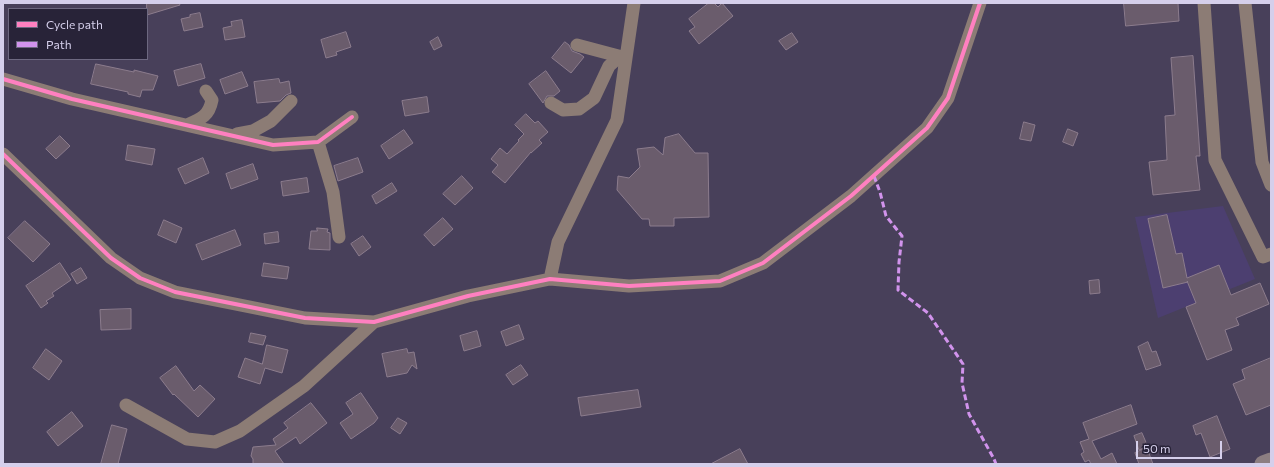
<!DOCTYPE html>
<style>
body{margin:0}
#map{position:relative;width:1274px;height:467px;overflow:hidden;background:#48405a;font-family:Commissioner,sans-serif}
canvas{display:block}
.frame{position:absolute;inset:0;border:4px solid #d5cfeb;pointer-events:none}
.legend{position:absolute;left:8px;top:8px;width:140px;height:52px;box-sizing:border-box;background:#282338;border:1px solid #6d6880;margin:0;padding:5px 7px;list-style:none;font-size:12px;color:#d5cfeb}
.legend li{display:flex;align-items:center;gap:8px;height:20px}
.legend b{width:20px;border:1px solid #6d6880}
.scale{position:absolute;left:1136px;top:441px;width:86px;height:18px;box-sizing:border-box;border:2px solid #d5cfeb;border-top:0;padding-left:5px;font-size:12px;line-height:14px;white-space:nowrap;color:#d5cfeb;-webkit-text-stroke:3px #282338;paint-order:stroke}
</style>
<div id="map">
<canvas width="1274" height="467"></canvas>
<div class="frame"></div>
<ul class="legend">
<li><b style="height:5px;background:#ff80c0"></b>Cycle path</li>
<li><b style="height:5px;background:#d193ec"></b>Path</li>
</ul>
<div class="scale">50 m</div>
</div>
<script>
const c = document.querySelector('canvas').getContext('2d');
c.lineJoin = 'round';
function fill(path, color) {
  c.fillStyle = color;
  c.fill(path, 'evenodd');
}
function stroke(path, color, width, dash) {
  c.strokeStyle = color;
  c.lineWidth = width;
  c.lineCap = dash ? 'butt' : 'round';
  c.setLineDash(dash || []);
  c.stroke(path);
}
fill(new Path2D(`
 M1223,206L1255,279L1158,318L1135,217Z`), '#4c3f70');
const building = new Path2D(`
 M147,3H179L180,5L147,15Z
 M709,3H714L718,7L722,3L733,16L699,44L689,31L695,27L689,19Z
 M1124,3H1178L1179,21L1126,26Z
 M200,13L203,27L184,31L181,19L190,17V15Z
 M242,20L245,37L225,40L223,28L232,26L231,22Z
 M346,32L351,47L336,52L337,55L326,58L321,40Z
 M792,33L798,42L786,50L779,41Z
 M438,37L442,46L434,50L430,42Z
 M565,42L569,45L572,51L580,54L584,57L571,73L552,58Z
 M1193,56L1200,156H1196L1200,190L1153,195L1149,162L1167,160L1165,116L1175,115L1171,58Z
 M96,64L134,72V70L158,76L153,90H142L140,97L128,94V92L91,84Z
 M201,64L205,78L178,86L174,71Z
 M546,71L560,91L554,96H547L543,103L529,84Z
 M242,72L248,86L225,94L220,80Z
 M279,79L280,83L289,81L291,93L286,95L280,101L257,103L254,82Z
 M427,97L429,112L405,116L402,101Z
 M526,114L535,123L538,121L548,132L539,140L542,143L531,153V152L505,183L492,172L498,165L491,159L500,148L507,154L519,141L518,140L524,134L515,125Z
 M1024,122L1035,125L1031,141L1020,139Z
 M1068,129L1078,133L1073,146L1063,142Z
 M404,130L413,143L389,159L381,146Z
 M679,134L695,153H708L709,217L674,218V226H650L649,219H642L617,190L618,176L629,178L640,167L637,149L654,147L663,155L665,138Z
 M60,136L70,146L56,159L46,149Z
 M128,145L155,149L152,165L126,160Z
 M203,158L209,173L185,184L178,169Z
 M358,158L363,172L338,181L334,166Z
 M253,164L258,179L231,189L226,174Z
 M462,176L473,188L455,205L443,194Z
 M307,178L309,192L283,196L281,182Z
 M392,183L397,191L376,204L372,196Z
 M1167,215L1176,254L1182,253L1187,278L1219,265L1231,295L1260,283L1269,304L1236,318L1239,325L1225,330L1232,350L1207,360L1186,307L1196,303L1187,281L1188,282L1163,288L1148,219Z
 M443,218L453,229L434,246L424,235Z
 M164,220L182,228L176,243L158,235Z
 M25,221L50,244L33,262L8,238Z
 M317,228L328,229L327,232L330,233V250L309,249L311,231H317Z
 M235,230L241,245L202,260L196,245Z
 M278,232L279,242L265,244L264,234Z
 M363,236L371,247L359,256L351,244Z
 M60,263L71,280L52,293L54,296L46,301L48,303L41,308L26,286Z
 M264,263L289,267L287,279L262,276Z
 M81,268L87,278L77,284L71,274Z
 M1099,280L1100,293L1090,294L1089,281Z
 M131,309V329L101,330L100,310Z
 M519,325L524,339L506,346L501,332Z
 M477,331L481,346L464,351L460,336Z
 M251,333L266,336L263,345L249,342Z
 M1148,342L1152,352L1156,351L1161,365L1146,370L1138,347Z
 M267,345L288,350L282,373L265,368L260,384L238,377L245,358L262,364Z
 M46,349L62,361L49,380L33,368Z
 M407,349L408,353L414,352L417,369L412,365L407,373L387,377L382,354Z
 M1271,358V405L1246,415L1233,384L1245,379L1242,370Z
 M521,365L528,375L513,385L506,375Z
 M176,366L194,391L200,385L215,399L198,417L174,394L173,395L160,378Z
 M638,390L641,407L581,416L578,398Z
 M361,393L378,418L374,423L351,439L340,423L353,414L346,403Z
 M311,403L327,423L300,444L296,437L275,451L284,464H253V459L251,456L253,447L276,445L273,439L288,428L284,423Z
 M1131,405L1137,424L1092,441L1101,459L1112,453L1117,464H1091L1089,460L1085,462L1081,454L1084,452L1080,442L1089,439L1083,423Z
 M72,412L83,426L58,446L47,432Z
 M1217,416L1230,449L1210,457L1201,433L1196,435L1193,426Z
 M398,418L407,423L400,434L391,428Z
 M112,425L127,429L118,464H101Z
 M1142,433L1148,447L1139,450L1134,436Z
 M1147,448L1153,464H1139L1135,453Z
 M740,449L748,464H711Z`);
fill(building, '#6a5c6c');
stroke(building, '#8c7c8d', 1);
stroke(new Path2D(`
 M1204,3L1215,160L1263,257L1271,254
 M1245,3L1262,162L1271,185
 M577,45L626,58
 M3,79L72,99L273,145L318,142L352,117
 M551,103L563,110L579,109L594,98L609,66L619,57
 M187,125C201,119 209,116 212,100L206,91
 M237,134L253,131L271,121L291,101
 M318,142L333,192L339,237
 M3,154L111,258L140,278L175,292L305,318L374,322L468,296L550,279L629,286L720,281L763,263L851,196L927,128L948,98L980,3
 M550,279L558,242L617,120L634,3
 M126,405L187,439L215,442L240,431L304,386L374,322`), '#8c7c75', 13);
stroke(new Path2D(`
 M1263,464L1271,461`), '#8c7e81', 17);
stroke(new Path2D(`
 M874,176L880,192L886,216L902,236L899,262L898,290L928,313L963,364L962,383L969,414L994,459L996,464`), '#d193ec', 3, [6, 3]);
stroke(new Path2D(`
 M3,79L72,99L273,145L318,142L352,117
 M3,154L111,258L140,278L175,292L305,318L374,322L468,296L550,279L629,286L720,281L763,263L851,196L927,128L948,98L980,3`), '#ff80c0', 4);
</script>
